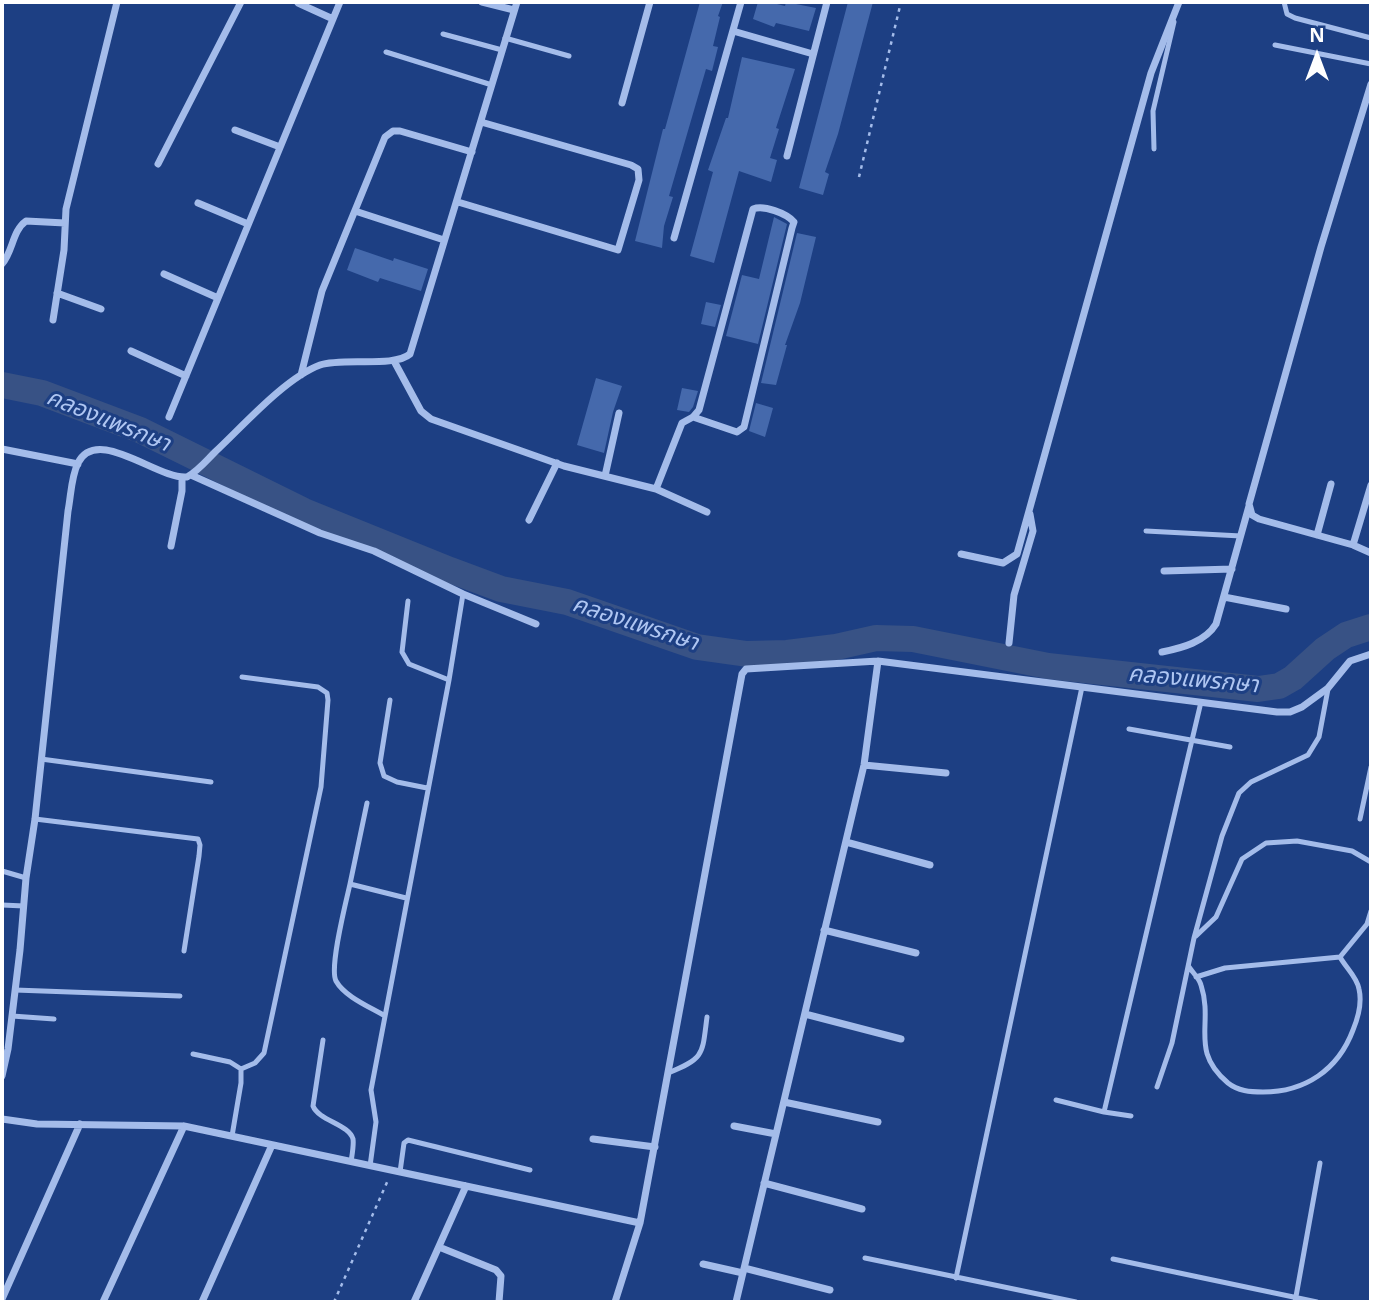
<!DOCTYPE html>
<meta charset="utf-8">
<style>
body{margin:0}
#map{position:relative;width:1373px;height:1304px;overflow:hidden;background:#1d3f83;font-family:"Open Sans",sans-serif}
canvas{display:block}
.frame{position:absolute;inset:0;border:4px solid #fff;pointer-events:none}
.north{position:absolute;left:1282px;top:21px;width:70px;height:70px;-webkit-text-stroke:5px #1d3f83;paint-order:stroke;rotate:0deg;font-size:19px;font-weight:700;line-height:28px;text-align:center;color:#fff}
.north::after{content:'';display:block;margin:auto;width:24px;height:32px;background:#fff;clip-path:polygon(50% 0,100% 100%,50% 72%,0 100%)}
</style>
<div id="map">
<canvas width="1373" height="1304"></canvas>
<div class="frame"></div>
<div class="north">N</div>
</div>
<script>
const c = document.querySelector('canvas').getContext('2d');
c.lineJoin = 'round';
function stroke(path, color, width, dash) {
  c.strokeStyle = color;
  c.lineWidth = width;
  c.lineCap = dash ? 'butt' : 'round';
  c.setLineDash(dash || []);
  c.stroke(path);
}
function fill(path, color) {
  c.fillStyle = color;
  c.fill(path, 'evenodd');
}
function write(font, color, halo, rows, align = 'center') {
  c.font = font + ' "Open Sans","Noto Sans Thai",sans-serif';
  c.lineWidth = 6;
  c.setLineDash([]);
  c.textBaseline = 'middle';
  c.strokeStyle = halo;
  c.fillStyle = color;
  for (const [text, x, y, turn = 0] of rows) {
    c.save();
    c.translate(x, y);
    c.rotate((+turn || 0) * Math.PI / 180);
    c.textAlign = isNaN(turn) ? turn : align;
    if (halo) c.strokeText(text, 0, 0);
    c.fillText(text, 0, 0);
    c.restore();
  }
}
stroke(new Path2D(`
 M2,385L42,393L140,430L304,511L450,570L501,589L567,602L697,647L747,654L787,653L836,647L876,638L913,639L1048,666L1258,689L1279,686L1293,678L1325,649L1346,635L1371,627`), '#385285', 26);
fill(new Path2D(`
 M700,2H723L718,16L720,17L713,46L718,47L712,71L706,69L669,196L673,197L664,226L662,248L635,241L663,129H665Z
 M758,2H769L785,6L786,2L816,8L809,31L776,23L774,27L753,19Z
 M848,2H873L838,134L825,172L829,174L823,195L799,188Z
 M742,57L795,69L776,128L779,129L770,158L777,160L771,182L739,171L714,263L690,256L713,172L708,170L726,118H728Z
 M774,217L787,224L758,344L726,336L742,275L759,279Z
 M797,233L816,237L800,303L785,345H787L776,385L761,383Z
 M355,248L393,261L394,258L428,269L421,291L380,278L378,282L347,270Z
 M706,302L721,305L715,327L701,324Z
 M596,378L622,386L613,412L604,453L577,445Z
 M682,388L698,391L693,407L689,412L677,410Z
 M756,403L773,408L765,437L749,431Z`), '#4569ac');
stroke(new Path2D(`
 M859,177L901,2
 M334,1302L388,1180`), '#a4bcea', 2.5, [3.5, 5]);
stroke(new Path2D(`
 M1284,2L1287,14L1295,18L1371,38
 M443,34L502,50
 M505,38L569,56
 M1275,45L1371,64
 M386,52L492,85
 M1154,149L1153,111L1174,22
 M1146,531L1241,536
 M408,601L402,652L409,664L449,680
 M390,700L380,763L384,776L397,782L427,788
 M1129,729L1230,747
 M41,759L211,782
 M367,803L350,884L406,898
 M35,819L198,839L200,845L199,856L184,951
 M1360,819L1371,767
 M2,871L26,878
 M350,884C346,902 329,968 336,981C345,997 370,1007 385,1016
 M2,905L24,906
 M1196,936L1216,917L1242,859L1266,843L1297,841L1352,851L1371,862
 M1189,967C1193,973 1199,978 1201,985C1214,1025 1189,1050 1228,1083C1238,1091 1250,1092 1263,1092C1305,1092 1338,1070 1353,1030C1358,1018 1362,1002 1359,989C1357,977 1346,968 1340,957
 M1196,977L1225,968L1340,957L1367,924L1371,911
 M15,990L180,996
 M12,1016L54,1019
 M323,1040L313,1106C319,1121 349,1124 353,1139C354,1145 352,1155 351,1162
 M193,1054L230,1062L241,1069V1083L232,1136
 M241,1069L255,1063L264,1053L321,787L328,700L327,693L318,687L242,677
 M668,1073C705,1058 702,1055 707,1017
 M1157,1087L1172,1043L1194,938L1222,836L1239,793L1251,782L1308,755L1319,737L1328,689
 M1056,1100L1104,1112L1131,1116
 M1104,1112L1201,702
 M370,1166L376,1122L371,1090L449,680L463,594
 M400,1172L404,1143L408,1140L530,1170
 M865,1258L1076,1302
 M1113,1259L1317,1302
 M956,1278L1082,687
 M1295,1302L1320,1163`), '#a4bcea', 5);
stroke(new Path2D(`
 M482,2L514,10
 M298,3L333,19
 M733,31L813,54
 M1371,84L1321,247L1249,504L1252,515L1259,519L1353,545L1371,553
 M622,103L650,2
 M235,130L280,147
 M787,156L827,2
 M158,164L241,2
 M458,202L618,250L639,180L638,169L631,165L481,122
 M198,203L248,224
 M355,211L444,240
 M674,238L741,2
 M2,264C13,252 12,231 26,221L65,223
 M164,274L218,298
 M57,293L101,309
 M53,320L64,250L66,209L117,2
 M131,351L186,376
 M394,361L421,411L431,419L564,466L656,489L682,423L693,417L699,410L753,209C764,205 786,213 794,222L792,228L744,427L737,432L693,417
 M301,375L322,291L385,137L393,131H400L472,152
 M169,417L340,2
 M2,449L78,464
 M191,475L320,533L374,551L463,594L536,624
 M605,476L619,413
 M656,489L707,512
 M529,520L557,463
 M1317,535L1331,484
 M1353,545L1371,485
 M171,546L182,491V478
 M961,554L1003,563L1017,554L1151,73L1179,2
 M1164,571L1232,569
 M1224,597L1286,609
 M1009,643L1014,595L1033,531L1030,514
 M1162,652C1182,648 1205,642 1216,624L1249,506
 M864,765L946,773
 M846,842L930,865
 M824,930L916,953
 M805,1014L901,1039
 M2,1076L8,1049L20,950L26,878L35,819L68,511C71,496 71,477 78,463C97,425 158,480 187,477C198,471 206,461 215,452C243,426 285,378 320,365C343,357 394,368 410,354L517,2
 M784,1102L878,1122
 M2,1119L37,1124L184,1126L640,1223
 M734,1126L776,1134
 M593,1139L655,1147
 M764,1183L862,1209
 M439,1247L496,1270L501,1276L499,1302
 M703,1264L743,1273
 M744,1268L830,1290
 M2,1299L80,1124
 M103,1302L184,1126
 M202,1302L272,1145
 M414,1302L466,1186
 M615,1302L640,1223L742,674L746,669L878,661L1277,712H1290L1302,707L1328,688L1350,661L1371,654
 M736,1302L864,765L878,661`), '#a4bcea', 7);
write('italic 23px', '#afc6f2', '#1d3f83', [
 ["คลองแพรกษา",108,421,22],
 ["คลองแพรกษา",635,624,18],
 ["คลองแพรกษา",1193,680,5]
]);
</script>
